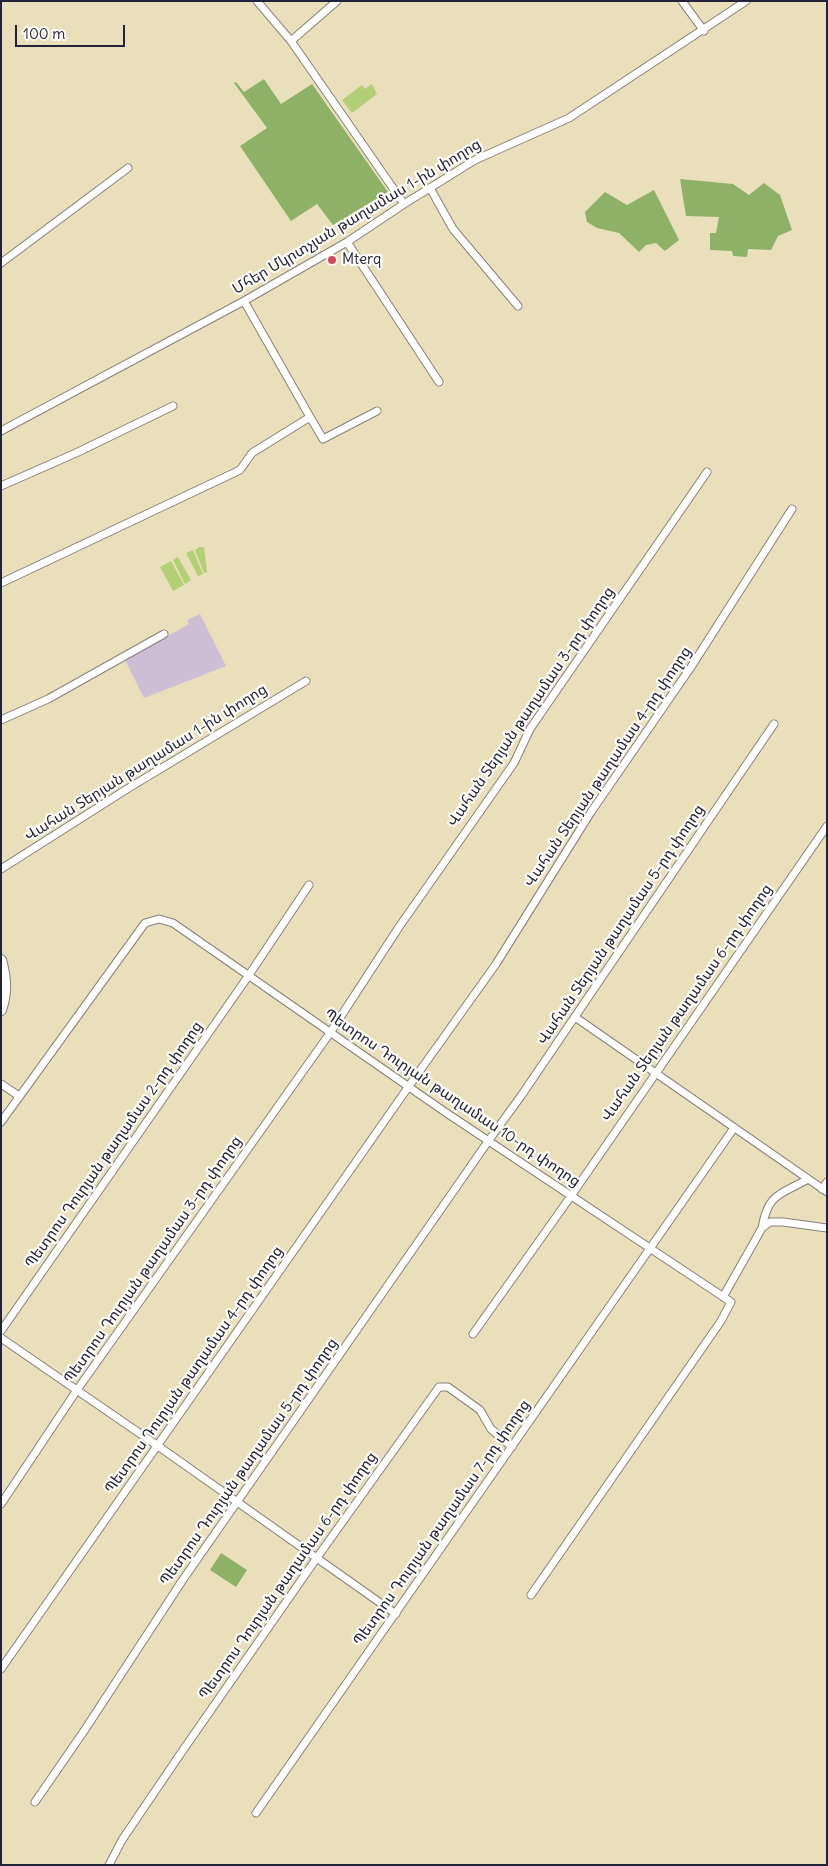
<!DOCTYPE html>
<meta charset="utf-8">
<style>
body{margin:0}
#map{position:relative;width:828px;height:1866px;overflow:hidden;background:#e9dfba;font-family:Delius,sans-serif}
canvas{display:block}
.frame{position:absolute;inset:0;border:2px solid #22223b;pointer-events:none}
.scale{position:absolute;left:15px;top:25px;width:110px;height:22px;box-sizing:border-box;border:2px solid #22223b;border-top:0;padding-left:6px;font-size:15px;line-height:18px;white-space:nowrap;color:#22223b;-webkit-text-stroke:4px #fdfcf7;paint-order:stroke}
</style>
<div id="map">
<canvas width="828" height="1866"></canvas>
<div class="frame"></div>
<div class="scale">100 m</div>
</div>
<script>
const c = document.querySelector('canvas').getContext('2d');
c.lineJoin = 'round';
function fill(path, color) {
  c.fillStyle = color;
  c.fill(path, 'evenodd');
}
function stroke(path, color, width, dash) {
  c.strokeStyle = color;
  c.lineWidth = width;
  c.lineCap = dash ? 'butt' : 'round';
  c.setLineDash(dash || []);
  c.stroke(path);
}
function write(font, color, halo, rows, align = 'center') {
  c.font = font + ' Delius,"Noto Sans Armenian",sans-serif';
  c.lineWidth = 4.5;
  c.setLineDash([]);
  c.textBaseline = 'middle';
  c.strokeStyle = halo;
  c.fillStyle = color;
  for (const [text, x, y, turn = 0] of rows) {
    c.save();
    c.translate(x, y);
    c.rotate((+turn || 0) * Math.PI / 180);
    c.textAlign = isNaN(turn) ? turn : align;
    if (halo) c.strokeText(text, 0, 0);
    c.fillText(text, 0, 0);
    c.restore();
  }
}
fill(new Path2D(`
 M200,614L226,666L144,698L125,660L189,624L187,620Z`), '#ccbed4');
fill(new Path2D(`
 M372,84L377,94L352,113L342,100L362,85L365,89Z
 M199,547H204L207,572L204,573L195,550Z
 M193,550L203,574L198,576L186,553Z
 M178,557L191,580L185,584L173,560Z
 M171,561L184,585L173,591L160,567Z`), '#b2cf76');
fill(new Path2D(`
 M264,79L281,104L312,84L388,192L333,225L317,204L291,221L240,146L267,128L234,83L236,82L244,92Z
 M680,179L733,184L749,195L764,183L780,195L792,230L778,236L771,250L748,249L747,257L733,256L732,251L710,250V233H716L719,217L686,216Z
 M654,190L679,240L665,251L656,243L646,245L639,252L619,233L597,228L587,222L585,212L605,192L627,205Z
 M221,1553L247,1570L236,1587L210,1570Z`), '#8db267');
const minor = new Path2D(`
 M257,1L291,41L404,204
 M682,1L704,31
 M291,41L337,1
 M430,188L453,229L518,306
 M347,242L439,382
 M1,263L128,168
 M244,301L310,417
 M1,431L244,301L347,242L404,204L475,160L569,118L746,1
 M1,486L76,453L173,406
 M1,583L240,470L252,453L310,417L323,439L377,411
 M1,720L48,699L164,634
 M1,869L127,789L306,681
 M575,1017L827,1192
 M1,1084L19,1096
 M1,1122L145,923L159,919L173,923L445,1112L731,1302L721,1321L531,1595
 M822,1189L827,1182
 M762,1228C768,1193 780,1195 808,1179
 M723,1297L762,1228L770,1222H783L827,1228
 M1,1331L249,975L309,885
 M473,1334L571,1196L827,826
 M1,1338L158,1446L396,1614
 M1,1504L77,1390L330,1033L399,927L514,763L530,729L707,472
 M1,1669L409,1086L496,964L591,812L691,667L792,509
 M35,1802L84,1731L182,1581L489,1140L521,1096L774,724
 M256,1813L734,1128
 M109,1865L122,1840L181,1753L316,1559L439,1387H448L480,1410L491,1429L512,1447`);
const secondary = new Path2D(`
 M1,960C6,978 7,993 1,1010`);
stroke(minor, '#86807a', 9);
stroke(secondary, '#86807a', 12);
stroke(minor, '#fff', 7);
stroke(secondary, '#fff', 10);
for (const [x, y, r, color] of [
 [332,260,5,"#d1495b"]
]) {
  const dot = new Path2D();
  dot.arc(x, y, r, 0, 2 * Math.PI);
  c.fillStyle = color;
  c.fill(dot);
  stroke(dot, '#fdfcf7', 2);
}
write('15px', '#22223b', '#fdfcf7', [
 ["Մհեր Մկրտչյան թաղամաս 1-ին փողոց",357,217,-31],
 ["Վահան Տերյան թաղամաս 3-րդ փողոց",531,707,-56],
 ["Վահան Տերյան թաղամաս 1-ին փողոց",146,763,-32],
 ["Վահան Տերյան թաղամաս 4-րդ փողոց",608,767,-56],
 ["Վահան Տերյան թաղամաս 5-րդ փողոց",621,925,-56],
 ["Վահան Տերյան թաղամաս 6-րդ փողոց",687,1003,-55],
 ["Պետրոս Դուրյան թաղամաս 10-րդ փողոց",452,1098,34],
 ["Պետրոս Դուրյան թաղամաս 2-րդ փողոց",114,1145,-55],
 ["Պետրոս Դուրյան թաղամաս 3-րդ փողոց",153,1260,-55],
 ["Պետրոս Դուրյան թաղամաս 4-րդ փողոց",194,1370,-55],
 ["Պետրոս Դուրյան թաղամաս 5-րդ փողոց",249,1462,-55],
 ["Պետրոս Դուրյան թաղամաս 7-րդ փողոց",442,1523,-55],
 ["Պետրոս Դուրյան թաղամաս 6-րդ փողոց",288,1576,-55]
]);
write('15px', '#22223b', '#fdfcf7', [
 ["Mterq",342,260]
], 'left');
</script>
